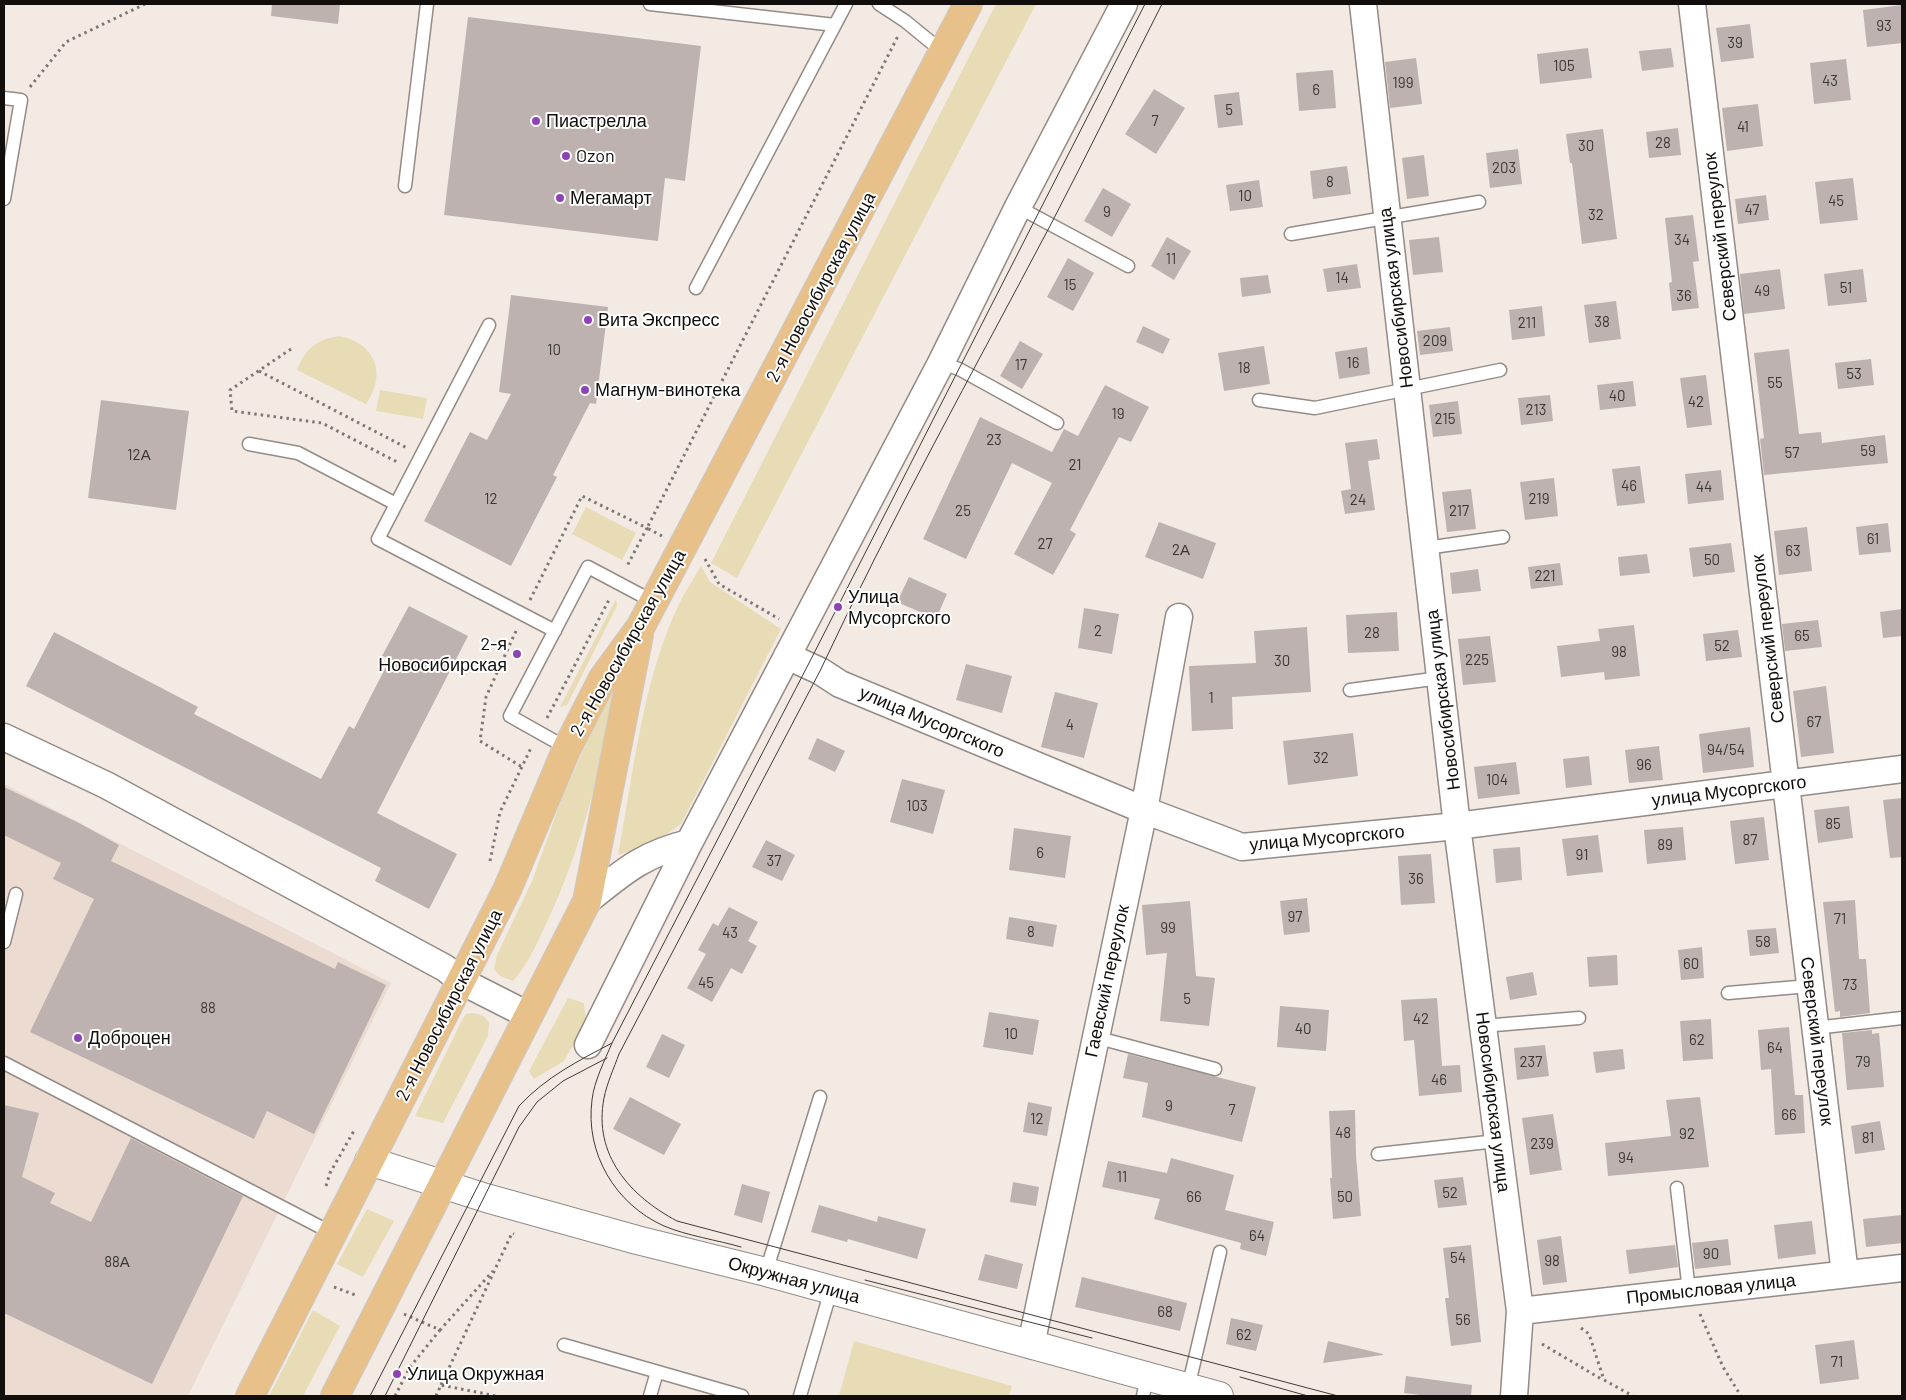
<!DOCTYPE html>
<meta charset="utf-8">
<style>
body{margin:0}
#map{position:relative;width:1906px;height:1400px;overflow:hidden;background:#f3eae4;font-family:Barlow,sans-serif}
canvas{display:block}
.frame{position:absolute;inset:0;border:5px solid #110e0c;pointer-events:none}
</style>
<div id="map">
<canvas width="1906" height="1400"></canvas>
<div class="frame"></div>
</div>
<script>
const c = document.querySelector('canvas').getContext('2d');
c.lineJoin = 'round';
function fill(path, color) {
  c.fillStyle = color;
  c.fill(path, 'evenodd');
}
function stroke(path, color, width, dash) {
  c.strokeStyle = color;
  c.lineWidth = width;
  c.lineCap = dash ? 'butt' : 'round';
  c.setLineDash(dash || []);
  c.stroke(path);
}
function write(font, color, halo, rows, align = 'center') {
  c.font = font + ' Barlow,sans-serif';
  c.lineWidth = 4;
  c.setLineDash([]);
  c.textBaseline = 'middle';
  c.strokeStyle = halo;
  c.fillStyle = color;
  for (const [text, x, y, turn = 0] of rows) {
    c.save();
    c.translate(x, y);
    c.rotate((+turn || 0) * Math.PI / 180);
    c.textAlign = isNaN(turn) ? turn : align;
    if (halo) c.strokeText(text, 0, 0);
    c.fillText(text, 0, 0);
    c.restore();
  }
}
fill(new Path2D(`
 M4,784L391,983L188,1396H4Z`), '#ecdbd1');
fill(new Path2D(`
 M996,4H1036L737,578L711,563Z
 M339,336C376,343 387,374 366,404L297,370C305,349 317,339 339,336Z
 M380,390L427,398L423,419L376,411Z
 M586,507L636,533L622,560L572,534Z
 M701,566L710,582L781,629L681,824L654,843L618,855C634,771 642,680 680,602C686,590 694,578 701,566Z
 M616,599L617,606L567,705L560,707Z
 M620,667C604,755 585,841 547,922C537,943 529,963 513,981L500,976L494,969L497,955L532,881L562,798Z
 M568,998L584,1003L586,1022L564,1061L534,1079L529,1071Z
 M474,1013L484,1016L489,1023L488,1036L443,1123L415,1116L462,1020L466,1014Z
 M367,1209L394,1221L363,1277L337,1264Z
 M313,1310L340,1326L303,1396H269Z
 M854,1341L1012,1386L1009,1396H839Z`), '#e8dcb6');
fill(new Path2D(`
 M272,4H340L338,24L271,16Z
 M1902,5V43L1867,47L1863,10Z
 M468,17L701,46L685,181L665,178L658,241L444,215Z
 M1750,24L1754,58L1721,62L1716,28Z
 M1588,48L1592,78L1540,84L1537,54Z
 M1671,48L1674,67L1642,71L1639,51Z
 M1416,58L1422,104L1390,108L1385,62Z
 M1846,59L1851,100L1814,104L1810,63Z
 M1333,70L1336,108L1299,111L1296,73Z
 M1154,89L1185,108L1156,154L1125,134Z
 M1239,92L1243,125L1218,128L1214,95Z
 M1758,104L1763,146L1727,151L1722,108Z
 M1678,128L1681,155L1649,158L1646,132Z
 M1603,129L1617,239L1582,244L1572,163H1570L1566,134Z
 M1518,149L1522,184L1490,188L1486,153Z
 M1424,155L1429,196L1407,199L1402,158Z
 M1347,166L1351,194L1313,199L1310,171Z
 M1853,178L1858,220L1820,224L1815,182Z
 M1259,180L1263,207L1230,211L1226,185Z
 M1103,188L1131,204L1112,237L1084,221Z
 M1766,195L1769,220L1738,224L1735,199Z
 M1693,215L1699,261L1693,262L1699,308L1672,311L1669,283L1672,282L1665,218Z
 M1167,237L1191,251L1174,280L1151,266Z
 M1439,237L1443,272L1413,275L1409,240Z
 M1068,258L1094,273L1073,311L1047,297Z
 M1357,264L1361,288L1327,292L1323,269Z
 M1780,269L1785,309L1744,314L1740,274Z
 M1863,269L1867,302L1828,306L1824,274Z
 M1268,275L1271,293L1242,297L1240,278Z
 M511,295L608,307L596,404L590,403L553,475L557,477L511,566L424,521L470,432L487,440L511,394L499,392Z
 M1616,301L1621,339L1589,343L1584,305Z
 M1542,306L1545,336L1512,340L1509,310Z
 M1143,326L1170,339L1163,354L1136,342Z
 M1450,327L1453,351L1420,355L1417,331Z
 M1020,341L1043,354L1022,389L1000,376Z
 M1264,346L1270,384L1224,391L1218,353Z
 M1367,347L1370,374L1339,379L1335,352Z
 M1789,349L1799,434L1821,432L1822,443L1885,435L1888,463L1764,475L1760,439L1764,438L1754,353Z
 M1871,359L1874,385L1838,389L1835,363Z
 M1706,375L1712,425L1687,428L1680,378Z
 M1633,381L1636,406L1600,410L1597,385Z
 M1105,385L1149,407L1131,442L1119,437L1070,530L1076,534L1053,575L1014,554L1052,483L1012,463L966,559L923,539L980,417L1052,452L1064,429L1078,436Z
 M1550,395L1553,421L1521,425L1518,398Z
 M101,400L189,411L176,510L88,498Z
 M1458,401L1462,434L1433,437L1429,405Z
 M1377,439L1380,459L1368,461L1375,510L1345,514L1341,491L1351,489L1345,443Z
 M1640,466L1645,503L1617,506L1612,469Z
 M1721,470L1724,500L1688,504L1685,474Z
 M1554,478L1558,516L1525,520L1520,482Z
 M1471,489L1476,529L1447,532L1442,492Z
 M1159,522L1216,543L1203,579L1145,557Z
 M1888,523L1891,552L1859,555L1856,527Z
 M1807,527L1812,571L1779,575L1774,531Z
 M1731,543L1735,572L1693,577L1689,548Z
 M1647,554L1650,573L1620,576L1618,557Z
 M1560,563L1563,585L1531,589L1528,567Z
 M1478,569L1481,591L1452,594L1450,573Z
 M909,577L947,594L936,619L897,602Z
 M409,606L468,636L377,813L457,854L429,909L375,881L381,868L26,686L54,632L198,707L194,714L321,779L349,726L354,729L390,659L382,656Z
 M1084,608L1119,614L1112,654L1078,648Z
 M1902,609V636L1883,638L1880,612Z
 M1397,612L1399,651L1348,653L1346,615Z
 M1818,620L1822,647L1785,651L1782,624Z
 M1634,625L1640,676L1605,680L1604,672L1561,677L1557,646L1600,641L1598,629Z
 M1307,627L1311,692L1232,697L1233,729L1192,731L1189,666L1256,663L1254,631Z
 M1738,630L1742,657L1706,661L1703,634Z
 M1490,636L1496,682L1463,685L1458,639Z
 M966,664L1012,676L1002,713L956,700Z
 M1826,686L1834,753L1801,757L1793,691Z
 M1055,692L1098,703L1084,758L1041,747Z
 M1750,727L1754,767L1703,773L1699,734Z
 M1353,733L1358,776L1288,785L1283,741Z
 M817,738L845,751L835,772L808,759Z
 M1659,746L1663,780L1629,783L1625,750Z
 M1589,756L1592,785L1566,788L1563,759Z
 M1516,762L1520,794L1478,799L1474,767Z
 M902,779L945,790L933,834L890,822Z
 M4,787L77,822L119,845L111,861L335,969L338,962L386,985L314,1134L267,1111L254,1139L30,1032L94,899L53,879L61,863L4,835Z
 M1902,798V857L1890,858L1883,800Z
 M1849,806L1853,838L1818,843L1814,810Z
 M1764,817L1769,860L1735,864L1730,821Z
 M1683,827L1686,860L1647,864L1644,830Z
 M1014,828L1071,836L1065,878L1009,870Z
 M1598,835L1603,872L1567,876L1562,839Z
 M766,840L795,855L782,881L752,867Z
 M1520,847L1522,880L1496,883L1493,849Z
 M1431,854L1435,903L1401,905L1398,856Z
 M1307,898L1310,932L1284,935L1280,901Z
 M1855,900L1859,959H1866L1870,1013L1840,1017V1011L1835,1012L1823,902Z
 M1190,901L1196,976L1215,978L1209,1026L1160,1021L1167,953L1146,955L1142,905Z
 M729,907L758,922L748,941L757,946L742,974L731,968L712,1002L687,988L706,954L698,950L713,923L718,926Z
 M1009,917L1057,925L1053,947L1006,939Z
 M1776,928L1779,953L1750,956L1747,930Z
 M1702,947L1704,978L1681,980L1678,950Z
 M1617,955L1618,985L1589,987L1587,957Z
 M1533,972L1537,995L1510,1000L1506,977Z
 M1437,998L1442,1066L1460,1065L1462,1092L1419,1096L1414,1040L1404,1041L1401,1000Z
 M1280,1006L1329,1010L1326,1051L1277,1047Z
 M989,1012L1039,1020L1033,1055L983,1047Z
 M1711,1019L1713,1059L1683,1061L1680,1021Z
 M1789,1027L1795,1095H1803L1805,1133L1775,1135L1771,1069L1761,1070L1758,1030Z
 M1872,1030V1034L1879,1033L1884,1087L1847,1090L1842,1033Z
 M662,1034L685,1045L669,1078L646,1067Z
 M1545,1045L1549,1076L1517,1080L1514,1048Z
 M1623,1049L1625,1069L1596,1073L1593,1052Z
 M1128,1054L1256,1087L1242,1142L1142,1117L1148,1083L1123,1078Z
 M630,1097L681,1124L664,1155L613,1129Z
 M1700,1097L1709,1167L1608,1176L1605,1143L1671,1136L1666,1100Z
 M1028,1102L1052,1107L1047,1136L1023,1132Z
 M4,1105L39,1113L22,1177L55,1193L50,1203L91,1222L131,1138L243,1196L152,1384L4,1313Z
 M1355,1110L1356,1155L1361,1216L1333,1219L1330,1178H1332L1329,1111Z
 M1553,1114L1562,1170L1530,1175L1522,1118Z
 M1880,1121L1885,1150L1855,1154L1851,1126Z
 M1171,1158L1234,1175L1225,1210L1274,1222L1266,1256L1240,1249L1241,1243L1154,1219L1160,1199L1102,1187L1108,1161L1167,1173Z
 M1463,1177L1467,1205L1438,1208L1434,1180Z
 M1013,1182L1039,1187L1036,1206L1010,1202Z
 M742,1184L770,1192L762,1223L734,1215Z
 M819,1205L877,1222L878,1216L926,1229L917,1259L848,1239L847,1242L811,1232Z
 M1902,1215V1243L1866,1247L1863,1219Z
 M1812,1221L1816,1254L1778,1259L1774,1225Z
 M1561,1236L1567,1282L1543,1285L1537,1240Z
 M1728,1239L1731,1265L1695,1269L1692,1243Z
 M1471,1245L1481,1342L1451,1346L1445,1298H1449L1443,1248Z
 M1675,1245L1678,1267L1629,1274L1626,1250Z
 M985,1254L1023,1264L1017,1289L978,1280Z
 M1082,1277L1187,1303L1180,1331L1075,1307Z
 M1231,1318L1263,1325L1256,1351L1226,1344Z
 M1854,1340L1859,1379L1820,1384L1815,1345Z
 M1328,1341L1383,1354V1355L1323,1363Z
 M1406,1376L1472,1385L1471,1396H1428L1404,1393Z`), '#bdb2b0');
const service = new Path2D(`
 M650,4L835,25
 M879,4L905,21L943,52
 M4,98L21,100L4,199
 M405,186L427,4
 M1018,207L1128,266
 M1291,234L1479,202
 M696,288L846,4
 M489,325L378,539L555,631
 M941,363L959,369L1057,423
 M1259,400L1315,408L1500,370
 M249,444L298,453L396,504
 M1426,548L1503,537
 M1350,690L1440,678
 M567,748L510,716L588,567L654,602
 M4,942L16,894
 M1728,993L1809,986
 M1483,1026L1579,1018
 M1815,1028L1902,1018
 M1095,1037L1215,1069
 M4,1063L332,1233
 M1378,1154L1497,1141
 M1677,1188L1689,1291
 M766,1272L820,1097
 M564,1345L742,1396
 M1188,1388L1220,1252
 M650,1396L657,1372
 M800,1396L831,1290
 M1143,1396L1147,1377`);
const minor = new Path2D(`
 M1363,4L1457,826L1520,1311L1514,1396
 M1692,4L1845,1274
 M787,656L820,671L840,684L1144,810L1242,847L1457,826L1902,769
 M4,737L106,785L445,968L461,981L528,1015
 M587,901C623,872 643,854 689,843
 M588,1045L689,843L941,363L1018,207L1124,4
 M1520,1311L1902,1268
 M1031,1345L1144,810L1179,617`);
const secondary = new Path2D(`
 M369,1161L486,1198L637,1240L766,1272L1219,1396`);
const primary = new Path2D(`
 M250,1396L507,890L567,748L603,678L641,626L968,4
 M335,1396L587,901L639,635`);
stroke(service, '#948b86', 15);
stroke(minor, '#948b86', 29);
stroke(secondary, '#948b86', 30);
stroke(primary, '#cbcaca', 30);
stroke(new Path2D(`
 M30,87L66,42L145,4
 M291,349L230,390L232,411L322,423L399,463
 M259,371L407,448
 M662,536L647,528L898,36
 M705,559L719,584L779,619
 M530,600L582,496L647,528L626,568
 M516,631L486,697L480,741L522,767
 M547,718L610,598
 M490,861L500,812L531,748
 M326,1186L330,1173L355,1129
 M334,1287L358,1296
 M404,1314L440,1330L493,1271
 M1700,1314L1723,1367L1741,1396
 M1581,1328L1589,1334L1604,1380L1633,1396
 M1542,1344L1603,1380
 M441,1385L512,1233L514,1234
 M395,1396L410,1367L440,1330
 M436,1396L441,1385L496,1396`), '#7d7874', 3, [2.5, 4]);
stroke(service, '#fff', 12);
stroke(minor, '#fff', 26);
stroke(secondary, '#fff', 28);
stroke(primary, '#e8c089', 28);
stroke(new Path2D(`
 M1162,4C1125,77 1089,151 1051,224C973,372 891,519 820,671L619,1054C614,1068 607,1083 604,1098C593,1155 630,1196 677,1221L1338,1396
 M741,1247C717,1240 688,1236 664,1226C615,1204 585,1153 592,1100C594,1081 605,1060 612,1043L808,665L1145,4
 M865,1280L1092,1338
 M1240,1377L1308,1396
 M370,1396L519,1106C546,1077 578,1061 612,1043
 M385,1396L519,1127L537,1102L563,1081L607,1058`), '#3f3b38', 1);
for (const [x, y, r, color] of [
 [536,121,5,"#8d43b5"],
 [566,156,5,"#8d43b5"],
 [560,198,5,"#8d43b5"],
 [588,320,5,"#8d43b5"],
 [585,390,5,"#8d43b5"],
 [838,607,5,"#8d43b5"],
 [517,654,5,"#8d43b5"],
 [78,1038,5,"#8d43b5"],
 [397,1374,5,"#8d43b5"]
]) {
  const dot = new Path2D();
  dot.arc(x, y, r, 0, 2 * Math.PI);
  c.fillStyle = color;
  c.fill(dot);
  stroke(dot, '#fff', 2);
}
write('15px', '#3c3735', null, [
 ["93",1884,26],
 ["39",1735,43],
 ["105",1564,66],
 ["43",1830,81],
 ["199",1403,83],
 ["6",1316,90],
 ["5",1229,110],
 ["7",1155,121],
 ["41",1743,127],
 ["28",1663,143],
 ["30",1586,146],
 ["203",1504,168],
 ["8",1330,182],
 ["10",1245,196],
 ["45",1836,201],
 ["47",1752,210],
 ["9",1107,212],
 ["32",1596,215],
 ["34",1682,240],
 ["11",1171,259],
 ["14",1342,278],
 ["15",1070,285],
 ["51",1846,288],
 ["49",1762,291],
 ["36",1684,296],
 ["38",1602,322],
 ["211",1527,323],
 ["209",1435,341],
 ["10",554,350],
 ["16",1353,363],
 ["17",1021,365],
 ["18",1244,368],
 ["53",1854,374],
 ["55",1775,383],
 ["40",1617,396],
 ["42",1696,402],
 ["213",1536,410],
 ["19",1118,414],
 ["215",1445,419],
 ["23",994,440],
 ["59",1868,451],
 ["57",1792,453],
 ["12А",139,455],
 ["21",1075,465],
 ["46",1629,486],
 ["44",1704,487],
 ["12",491,499],
 ["219",1539,499],
 ["24",1358,500],
 ["25",963,511],
 ["217",1459,511],
 ["61",1873,539],
 ["27",1045,544],
 ["2А",1181,550],
 ["63",1793,551],
 ["50",1712,560],
 ["221",1545,576],
 ["2",1098,631],
 ["28",1372,633],
 ["65",1802,636],
 ["52",1722,646],
 ["98",1619,652],
 ["225",1477,660],
 ["30",1282,661],
 ["1",1211,698],
 ["67",1814,722],
 ["4",1070,725],
 ["94/54",1726,750],
 ["32",1321,758],
 ["96",1644,765],
 ["104",1497,780],
 ["103",917,806],
 ["85",1833,824],
 ["87",1750,840],
 ["89",1665,845],
 ["6",1040,853],
 ["91",1582,855],
 ["37",774,861],
 ["36",1416,879],
 ["97",1295,917],
 ["71",1840,919],
 ["99",1168,928],
 ["8",1031,932],
 ["43",730,933],
 ["58",1763,942],
 ["60",1691,964],
 ["45",706,983],
 ["73",1850,985],
 ["5",1187,999],
 ["88",208,1008],
 ["42",1421,1019],
 ["40",1303,1029],
 ["10",1011,1034],
 ["62",1697,1040],
 ["64",1775,1048],
 ["237",1531,1062],
 ["79",1863,1062],
 ["46",1439,1080],
 ["9",1169,1106],
 ["7",1232,1110],
 ["66",1789,1115],
 ["12",1037,1119],
 ["48",1343,1133],
 ["92",1687,1134],
 ["81",1868,1138],
 ["239",1542,1144],
 ["94",1626,1158],
 ["11",1122,1177],
 ["52",1450,1193],
 ["66",1194,1197],
 ["50",1345,1197],
 ["64",1257,1236],
 ["90",1711,1254],
 ["54",1458,1258],
 ["98",1552,1261],
 ["88А",117,1262],
 ["68",1165,1312],
 ["56",1463,1320],
 ["62",1244,1335],
 ["71",1837,1362]
]);
write('18px', '#110e0c', '#fff', [
 ["Пиастрелла",546,121],
 ["Ozon",576,156],
 ["Мегамарт",570,198],
 ["Вита Экспресс",598,320],
 ["Магнум-винотека",595,390],
 ["Улица",848,597],
 ["Мусоргского",848,618],
 ["2-я",507,644,"right"],
 ["Новосибирская",507,665,"right"],
 ["Доброцен",88,1038],
 ["Улица Окружная",407,1374]
], 'left');
write('18px', '#110e0c', '#fff', [
 ["Северский переулок",1720,237,-97],
 ["2-я Новосибирская улица",821,287,-62],
 ["Новосибирская улица",1396,298,-97],
 ["Северский переулок",1768,639,-97],
 ["2-я Новосибирская улица",628,643,-60],
 ["Новосибирская улица",1443,700,-97],
 ["улица Мусоргского",932,722,23],
 ["улица Мусоргского",1729,791,-7],
 ["улица Мусоргского",1327,838,-5],
 ["Гаевский переулок",1107,981,-78],
 ["2-я Новосибирская улица",449,1005,-63],
 ["Северский переулок",1817,1041,83],
 ["Новосибирская улица",1493,1102,83],
 ["Окружная улица",794,1280,15],
 ["Промысловая улица",1711,1289,-6]
]);
</script>
